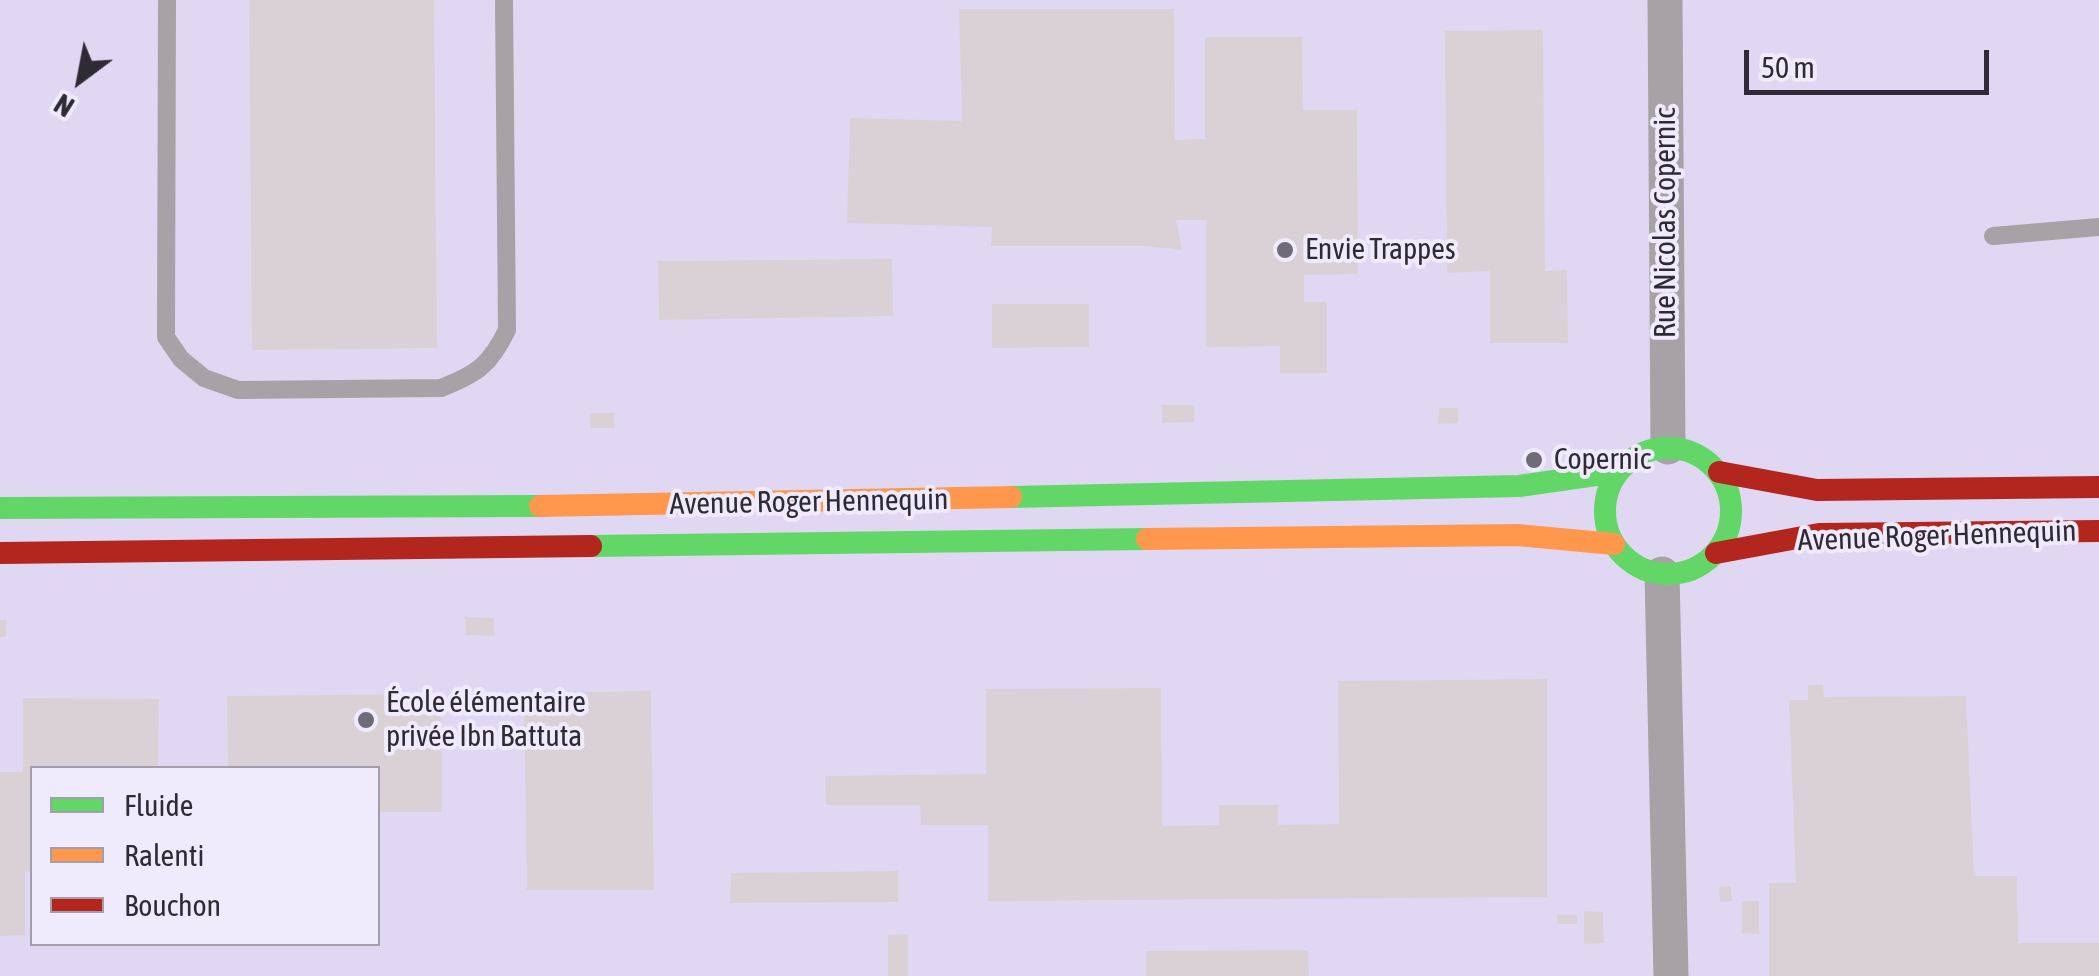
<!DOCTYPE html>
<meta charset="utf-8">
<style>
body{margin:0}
#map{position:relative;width:2099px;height:976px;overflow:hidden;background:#e7e2f2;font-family:"Asap Condensed",sans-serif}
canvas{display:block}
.legend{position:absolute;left:30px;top:766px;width:350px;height:180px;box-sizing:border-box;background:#f0ebfc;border:2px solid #a29eac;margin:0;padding:12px 18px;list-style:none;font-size:30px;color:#2e2b35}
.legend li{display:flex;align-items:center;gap:20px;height:50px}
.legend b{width:50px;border:2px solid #a29eac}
.north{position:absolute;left:30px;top:30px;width:100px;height:100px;-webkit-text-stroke:8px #f0ebfc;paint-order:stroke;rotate:212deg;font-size:28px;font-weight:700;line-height:40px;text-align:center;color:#2e2b35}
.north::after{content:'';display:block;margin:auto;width:35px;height:45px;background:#2e2b35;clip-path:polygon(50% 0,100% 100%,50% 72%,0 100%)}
.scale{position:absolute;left:1744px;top:50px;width:245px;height:45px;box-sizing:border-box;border:5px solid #2e2b35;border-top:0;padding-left:12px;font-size:30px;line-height:35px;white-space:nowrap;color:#2e2b35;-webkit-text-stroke:8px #f0ebfc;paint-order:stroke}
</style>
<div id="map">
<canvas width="2099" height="976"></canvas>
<ul class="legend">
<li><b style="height:12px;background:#63d668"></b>Fluide</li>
<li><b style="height:12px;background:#ff974d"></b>Ralenti</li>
<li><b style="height:12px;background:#b3261e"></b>Bouchon</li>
</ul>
<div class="north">N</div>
<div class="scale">50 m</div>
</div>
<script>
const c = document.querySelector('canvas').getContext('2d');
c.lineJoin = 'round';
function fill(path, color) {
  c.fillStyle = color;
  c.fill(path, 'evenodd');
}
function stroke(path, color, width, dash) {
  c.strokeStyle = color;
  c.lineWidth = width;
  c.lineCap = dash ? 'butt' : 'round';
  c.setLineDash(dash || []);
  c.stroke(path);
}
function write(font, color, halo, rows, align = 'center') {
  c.font = font + ' "Asap Condensed",sans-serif';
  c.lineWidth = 8;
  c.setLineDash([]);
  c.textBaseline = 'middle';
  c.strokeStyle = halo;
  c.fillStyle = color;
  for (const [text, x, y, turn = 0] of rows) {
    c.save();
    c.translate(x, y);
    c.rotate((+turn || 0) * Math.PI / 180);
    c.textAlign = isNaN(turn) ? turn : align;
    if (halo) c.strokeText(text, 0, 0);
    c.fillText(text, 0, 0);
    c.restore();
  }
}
fill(new Path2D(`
 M0,0H2099V976H0ZM32,768H378V944H32Z`), '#e0d8f2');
fill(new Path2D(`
 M249,0H434L437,348L252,350Z
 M959,9H1174L1175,140L1205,139V37H1302L1303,110H1357L1358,274L1304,275V302H1327V373H1280V346L1206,347V220H1176L1182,250L1146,246H991L992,227L847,223L850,118L962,121Z
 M1543,30L1545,271L1567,270L1568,343H1490V271L1447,273L1445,31Z
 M892,259L893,316L659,320L658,261Z
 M992,304H1089V347L992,348Z
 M1162,405H1195L1194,422L1162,423Z
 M1439,408H1458V423L1438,424Z
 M590,413H614V428H590Z
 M465,617L494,618V636L466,635Z
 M0,620H6V637H0Z
 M1547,679V897L988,901V825H921L920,805H826L825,776L986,774V689L1161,688L1162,826L1219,825V805H1278V825L1339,824L1338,681Z
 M1808,685H1823L1824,697L1966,696L1974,876H2017L2018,943H2099V976H1769V883H1796L1789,700H1808Z
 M651,691L654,890H527L524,693Z
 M441,694L442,812H378V768H228L227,696Z
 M23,698L159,699L158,768H32V872L25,871V935L0,936V772H23Z
 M898,871V902L730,903L731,873Z
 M1731,886L1732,901L1720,902L1719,887Z
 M1742,901H1759V934L1742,933Z
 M1584,911L1603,912L1604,943L1584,944Z
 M1557,915H1577V924H1557Z
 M908,934V976H888V935Z
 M1308,950L1309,976H1146V951Z`), '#dad1d7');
stroke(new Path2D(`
 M167,0L166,337L181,359L204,378L238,390L441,388C477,374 490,365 507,330L504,0
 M1993,236L2099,227`), '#a6a2a5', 18);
stroke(new Path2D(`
 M1665,0L1668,447
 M1662,574L1671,976`), '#a6a2a5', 35);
stroke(new Path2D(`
 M1605 511a63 63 0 1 1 126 0a63 63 0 1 1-126 0Z
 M1011,497L1519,486L1617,472
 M0,508L540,506
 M591,546L1147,539`), '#63d668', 22);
stroke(new Path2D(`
 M540,506L1011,497
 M1147,539L1517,535L1614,544`), '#ff974d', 22);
stroke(new Path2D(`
 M1719,472L1817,490L2099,487
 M0,553L591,546
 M1716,553L1819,534L2099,531`), '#b3261e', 22);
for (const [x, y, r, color] of [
 [1285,250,10,"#6f6b77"],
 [1534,460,10,"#6f6b77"],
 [366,720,10,"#6f6b77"]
]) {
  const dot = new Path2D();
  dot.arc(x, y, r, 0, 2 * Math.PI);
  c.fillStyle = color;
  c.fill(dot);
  stroke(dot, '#f0ebfc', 4);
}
write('30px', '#2e2b35', '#f0ebfc', [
 ["Rue Nicolas Copernic",1666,223,-90],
 ["Avenue Roger Hennequin",809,502,-1],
 ["Avenue Roger Hennequin",1937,536,-2]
]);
write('30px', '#2e2b35', '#f0ebfc', [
 ["Envie Trappes",1305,250],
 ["Copernic",1554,460],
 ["École élémentaire",386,703],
 ["privée Ibn Battuta",386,737]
], 'left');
</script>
